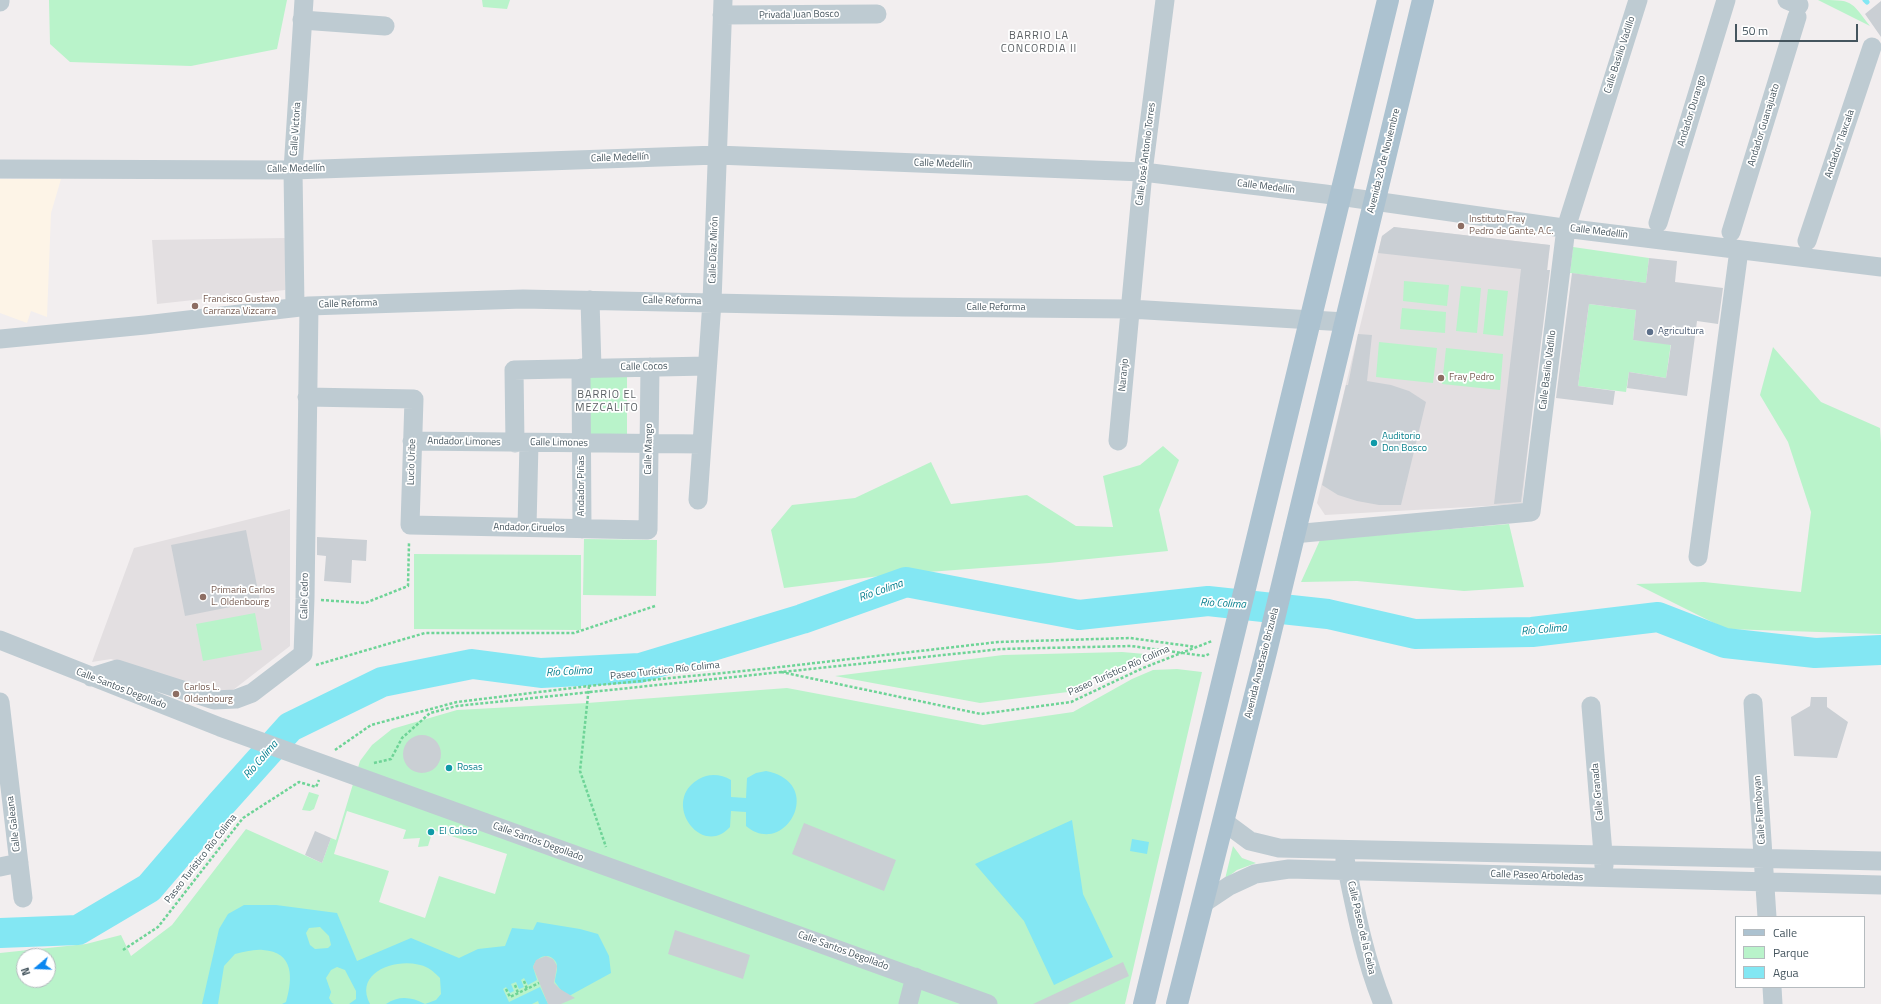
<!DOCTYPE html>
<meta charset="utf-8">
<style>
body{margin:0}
#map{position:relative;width:1881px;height:1004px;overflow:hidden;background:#f2eeef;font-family:"Titillium Web",sans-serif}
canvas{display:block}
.legend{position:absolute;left:1735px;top:916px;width:130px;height:72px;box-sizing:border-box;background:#fff;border:1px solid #b5bbbf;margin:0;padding:5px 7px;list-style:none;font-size:12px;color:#45555e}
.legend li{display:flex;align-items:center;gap:8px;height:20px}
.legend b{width:20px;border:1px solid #b5bbbf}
.north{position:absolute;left:16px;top:948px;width:40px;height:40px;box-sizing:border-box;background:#fff;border:1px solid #b5bbbf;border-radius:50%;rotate:251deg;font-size:11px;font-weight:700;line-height:16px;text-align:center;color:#45555e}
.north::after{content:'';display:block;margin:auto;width:14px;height:18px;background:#0a86f0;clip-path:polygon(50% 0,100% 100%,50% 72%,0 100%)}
.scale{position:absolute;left:1735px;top:24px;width:123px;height:18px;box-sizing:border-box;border:2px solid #45555e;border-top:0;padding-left:5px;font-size:12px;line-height:14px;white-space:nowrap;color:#45555e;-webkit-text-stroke:3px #fff;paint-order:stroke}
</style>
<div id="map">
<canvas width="1881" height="1004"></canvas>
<ul class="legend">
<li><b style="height:5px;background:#acc2d0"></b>Calle</li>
<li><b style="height:11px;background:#b9f3ca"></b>Parque</li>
<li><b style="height:11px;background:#83e7f3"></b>Agua</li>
</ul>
<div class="north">N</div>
<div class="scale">50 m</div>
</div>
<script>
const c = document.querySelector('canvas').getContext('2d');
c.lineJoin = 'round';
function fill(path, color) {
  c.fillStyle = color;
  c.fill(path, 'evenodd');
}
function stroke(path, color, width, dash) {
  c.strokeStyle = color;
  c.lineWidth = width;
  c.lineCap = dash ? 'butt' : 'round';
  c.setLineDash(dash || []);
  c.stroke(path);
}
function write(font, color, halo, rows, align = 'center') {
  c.font = font + ' "Titillium Web",sans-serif';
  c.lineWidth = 3.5;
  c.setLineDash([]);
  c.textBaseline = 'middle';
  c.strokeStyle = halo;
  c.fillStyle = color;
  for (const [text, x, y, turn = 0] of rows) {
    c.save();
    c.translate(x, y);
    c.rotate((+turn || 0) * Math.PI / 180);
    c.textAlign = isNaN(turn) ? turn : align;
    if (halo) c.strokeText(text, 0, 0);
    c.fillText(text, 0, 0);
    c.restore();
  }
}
fill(new Path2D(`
 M0,179H61L51,213L47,317L31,311L27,323L0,313Z`), '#fdf4e7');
fill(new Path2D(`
 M1394,227L1550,245L1522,504L1325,515L1317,503L1382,236Z
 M285,238V290L157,304L152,240Z
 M290,509V646L233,690L210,693L111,659L92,662L134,548Z`), '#e3dfe1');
fill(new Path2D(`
 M49,0H287L277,49L191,66L70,62L50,44Z
 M482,0H510L507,9L483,7Z
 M1818,0C1853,0 1850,0 1870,26Z
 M1573,247L1649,258L1646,283L1570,273Z
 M1404,281L1449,285L1447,306L1403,301Z
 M1461,286L1481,288L1477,333L1456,331Z
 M1488,289L1508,291L1503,336L1483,334Z
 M1589,304L1636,310L1633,340L1671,343L1666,378L1629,372L1626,392L1578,386Z
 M1402,308L1446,312L1445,333L1400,329Z
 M1379,342L1437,348L1433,383L1376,377Z
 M1773,347L1821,402L1880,428L1881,443V634L1726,629L1636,584L1704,582L1801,592L1811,512L1788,442L1760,395Z
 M1446,348L1503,354L1500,390L1442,384Z
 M586,373H627V439L586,440Z
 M1163,446L1179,460L1159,510L1168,551L1049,563L888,575L784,588L771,530L792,505L855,498L931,462L951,504L1027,495L1076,526L1113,527L1103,476L1140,465Z
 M1509,524L1524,587L1464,591L1357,581L1301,582L1320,540Z
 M584,539L657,540L656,596L583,595Z
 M414,554L581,555V630L414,629Z
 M255,613L262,650L203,661L196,624Z
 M1122,652L1157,655L1130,662L1068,692L980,703L835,676L1003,655Z
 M1177,669L1202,672L1125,1004H0V953L86,944L121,935L131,956L172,925L246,829L322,863L331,838L336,840L360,761L372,745L392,729L457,710L587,703L787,688L983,725L1073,712L1132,679L1153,670ZM347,811L406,830L403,839L420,838L418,847L428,846L433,830L507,854L495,894L439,876L425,918L379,902L389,871L334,854ZM24,956H48V980H24Z
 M309,792L319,795L314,809L310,811L302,810Z
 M1233,846L1242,858L1256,863L1237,870L1225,879Z`), '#b9f3ca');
fill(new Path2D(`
 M766,771C827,783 785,859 746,826V812L731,811L730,827C701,859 660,801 699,779C709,773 721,774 731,780V797L746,798L747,778L756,773Z
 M1072,820L1083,894L1113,957L1054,985L1024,921L975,864Z
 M1132,839L1149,842L1147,854L1130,851Z
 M244,905H276L337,913L357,961L411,938L459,958L478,949L505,946L512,928L533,930L537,922L580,929L598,934L609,956L611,973L569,996L560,989L555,982C555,975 559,969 556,962C549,951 536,957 533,967L537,980L528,985L524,978L521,980L524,987L519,989L516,982L511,984L514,991L510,993L506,987L503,989L509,1002L540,987L548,1004H539L538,1001L532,1004H386C399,995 412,997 425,1004L436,1000L441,994L440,978C437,975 432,970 428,968C403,955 352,970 370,1004H349L356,999V991L345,970L337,967L331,970L326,978L331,992L329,998L332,1003L334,1004H282L286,1002C293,978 294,952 263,950C254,949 244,952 235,954L224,966L218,1004H202L219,929L228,914ZM320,927L329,936L331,945L328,948L315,949L310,945L306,933L309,928Z`), '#83e7f3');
stroke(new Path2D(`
 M1865,0L1867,2`), '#83e7f3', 5);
stroke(new Path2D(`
 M0,933L78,930L149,888L221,804L290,727L382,682L472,664L541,673L640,668L802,619L906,582L1079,615L1208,601L1328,614L1415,634L1532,632L1658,617L1725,643L1815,653L1881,650`), '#83e7f3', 30);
fill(new Path2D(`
 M1881,1V37L1865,14Z
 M1394,227L1550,245L1547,270H1550L1521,502L1494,504L1521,269L1378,253L1382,236Z
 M1649,258L1677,261L1675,282L1723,288L1718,324L1697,321L1687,396L1627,388L1629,372L1666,378L1671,345L1633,340L1636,310L1589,304L1578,386L1615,391L1613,405L1556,398L1572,273L1646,283Z
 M1358,334L1372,335L1367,381L1391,385L1409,391L1426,402L1401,505H1379L1357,501L1338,495L1322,485L1346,385H1348Z
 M246,530L260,601L185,616L171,545Z
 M317,537L367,540L366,561L352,560L351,583L324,581L326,556L317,555Z
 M1811,697H1827V707L1848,722L1837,758L1794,756L1791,717L1810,706Z
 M403 754a19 19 0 1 1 38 0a19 19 0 1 1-38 0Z
 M804,823L896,860L884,891L792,854Z
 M315,831L331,838L322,863L305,855Z
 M675,930L750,955L743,979L668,954Z
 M546,956L553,959L557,966L554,983L560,989L575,998L561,1004H548L533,967L536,960Z
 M1123,962L1129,976L1068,1004H1033Z`), '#cacfd4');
stroke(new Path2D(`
 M321,600L365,603L408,586L409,543
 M316,665L425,633H574L655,606
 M781,672L981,714L1071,702L1143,668L1212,641
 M589,686L580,771L606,847
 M335,750L371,725L457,702L589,686L763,669L998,642L1130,638L1196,647
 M374,763L391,759L402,738L430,713L457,706L1001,649L1131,646L1205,656L1209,654
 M123,950L158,927L243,818L299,782L316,787L319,780
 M524,981L527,989
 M515,985L518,993
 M506,989L510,997L539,983`), '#6ed497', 2.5, [3, 2]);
stroke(new Path2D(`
 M1787,0L1799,5
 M0,2V0
 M722,15L877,14
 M302,20L385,26
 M0,169L293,170L717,155L1143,172L1325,194L1556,227L1881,267
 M1658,223L1726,0
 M1731,232L1797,17
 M1807,241L1872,47
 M590,300L592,368
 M295,307L293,170L304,0
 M0,339L145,325L309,306L523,299L903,307L1130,309L1345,322
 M581,368L582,529
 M307,397L414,399L410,525L648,530L650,367
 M412,441L702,444
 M1118,441L1143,172L1165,0
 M515,443L514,370L707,366
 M698,500L712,302L723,0
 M527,527L529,443
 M1293,534L1531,512L1566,228L1638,0
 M1698,557L1739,250
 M0,640L220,727L988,1004
 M91,677L117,669L214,700L236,699L252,693L303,654L305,599L309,306
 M0,702L23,898
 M1753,703L1767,917
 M1591,706L1604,866
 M1223,821L1250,841L1279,848L1881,861
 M1345,859C1355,908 1364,957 1383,1004
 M0,867L19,863
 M1202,904L1229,886L1255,874L1289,869L1881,885
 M1772,987L1773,1004
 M908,1004L915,977`), '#becbd2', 19);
stroke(new Path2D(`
 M1144,1004L1388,0
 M1177,1004L1266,652L1423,0`), '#acc2d0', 22);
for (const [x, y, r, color] of [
 [1461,226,4,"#8d6e63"],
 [195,306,4,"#8d6e63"],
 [1650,332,4,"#5c6f8a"],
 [1441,378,4,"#8d6e63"],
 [1374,443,4,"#0f9aa8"],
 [203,597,4,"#8d6e63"],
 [176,694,4,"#8d6e63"],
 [449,768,4,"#0f9aa8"],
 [431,832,4,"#0f9aa8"]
]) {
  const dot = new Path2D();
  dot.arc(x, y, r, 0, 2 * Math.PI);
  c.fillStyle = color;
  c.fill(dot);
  stroke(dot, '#fff', 1.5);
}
write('10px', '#45555e', '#fff', [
 ["Privada Juan Bosco",799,15,-1],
 ["Calle Basilio Vadillo",1620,55,-72],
 ["Andador Durango",1692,111,-73],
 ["Andador Guanajuato",1764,125,-73],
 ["Calle Victoria",296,129,-86],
 ["Andador Tlaxcala",1840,144,-71],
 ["Calle José Antonio Torres",1146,154,-83],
 ["Calle Medellín",620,158,-2],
 ["Avenida 20 de Noviembre",1384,161,-76],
 ["Calle Medellín",943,164,2],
 ["Calle Medellín",296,169,-1],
 ["Calle Medellín",1266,187,7],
 ["Calle Medellín",1599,232,7],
 ["Calle Díaz Mirón",714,250,-88],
 ["Calle Reforma",672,301,1],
 ["Calle Reforma",348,304,-2],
 ["Calle Reforma",996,308],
 ["Calle Cocos",644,367,-1],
 ["Calle Basilio Vadillo",1548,370,-83],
 ["Naranjo",1124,375,-85],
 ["Andador Limones",464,442,1],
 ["Calle Limones",559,443,1],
 ["Calle Mango",649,449,-89],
 ["Lucio Uribe",412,462,-88],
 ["Andador Piñas",582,486,-90],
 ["Andador Ciruelos",529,528,1],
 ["Calle Cedro",305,596,-89],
 ["Avenida Anastasio Brizuela",1262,663,-76],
 ["Paseo Turístico Río Colima",665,671,-6],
 ["Paseo Turístico Río Colima",1119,671,-24],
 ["Calle Santos Degollado",121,689,21],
 ["Calle Granada",1598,792,-95],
 ["Calle Flamboyan",1760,810,-94],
 ["Calle Galeana",14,824,-97],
 ["Calle Santos Degollado",538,842,20],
 ["Paseo Turístico Río Colima",201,859,-52],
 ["Calle Paseo Arboledas",1537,876,2],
 ["Calle Paseo de la Ceiba",1361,928,77],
 ["Calle Santos Degollado",843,951,20]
]);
write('10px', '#785e54', '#fff', [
 ["Instituto Fray",1469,220],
 ["Pedro de Gante, A.C.",1469,232],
 ["Francisco Gustavo",203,300],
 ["Carranza Vizcarra",203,312],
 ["Fray Pedro",1449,378],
 ["Primaria Carlos",211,591],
 ["L. Oldenbourg",211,603],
 ["Carlos L.",184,688],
 ["Oldenbourg",184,700]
], 'left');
write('10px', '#4e5e75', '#fff', [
 ["Agricultura",1658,332]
], 'left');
write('10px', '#0d838f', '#fff', [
 ["Auditorio",1382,437],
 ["Don Bosco",1382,449],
 ["Rosas",457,768],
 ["El Coloso",439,832]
], 'left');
c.letterSpacing = '1px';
write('11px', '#5b6064', '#fff', [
 ["BARRIO LA",1039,36],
 ["CONCORDIA II",1039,49],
 ["BARRIO EL",607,395],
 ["MEZCALITO",607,408]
]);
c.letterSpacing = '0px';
write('italic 11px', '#047e8d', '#fff', [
 ["Río Colima",881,591,-19],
 ["Río Colima",1223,604,3],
 ["Río Colima",1544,630,-5],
 ["Río Colima",569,672,-3],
 ["Río Colima",261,760,-49]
]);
</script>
